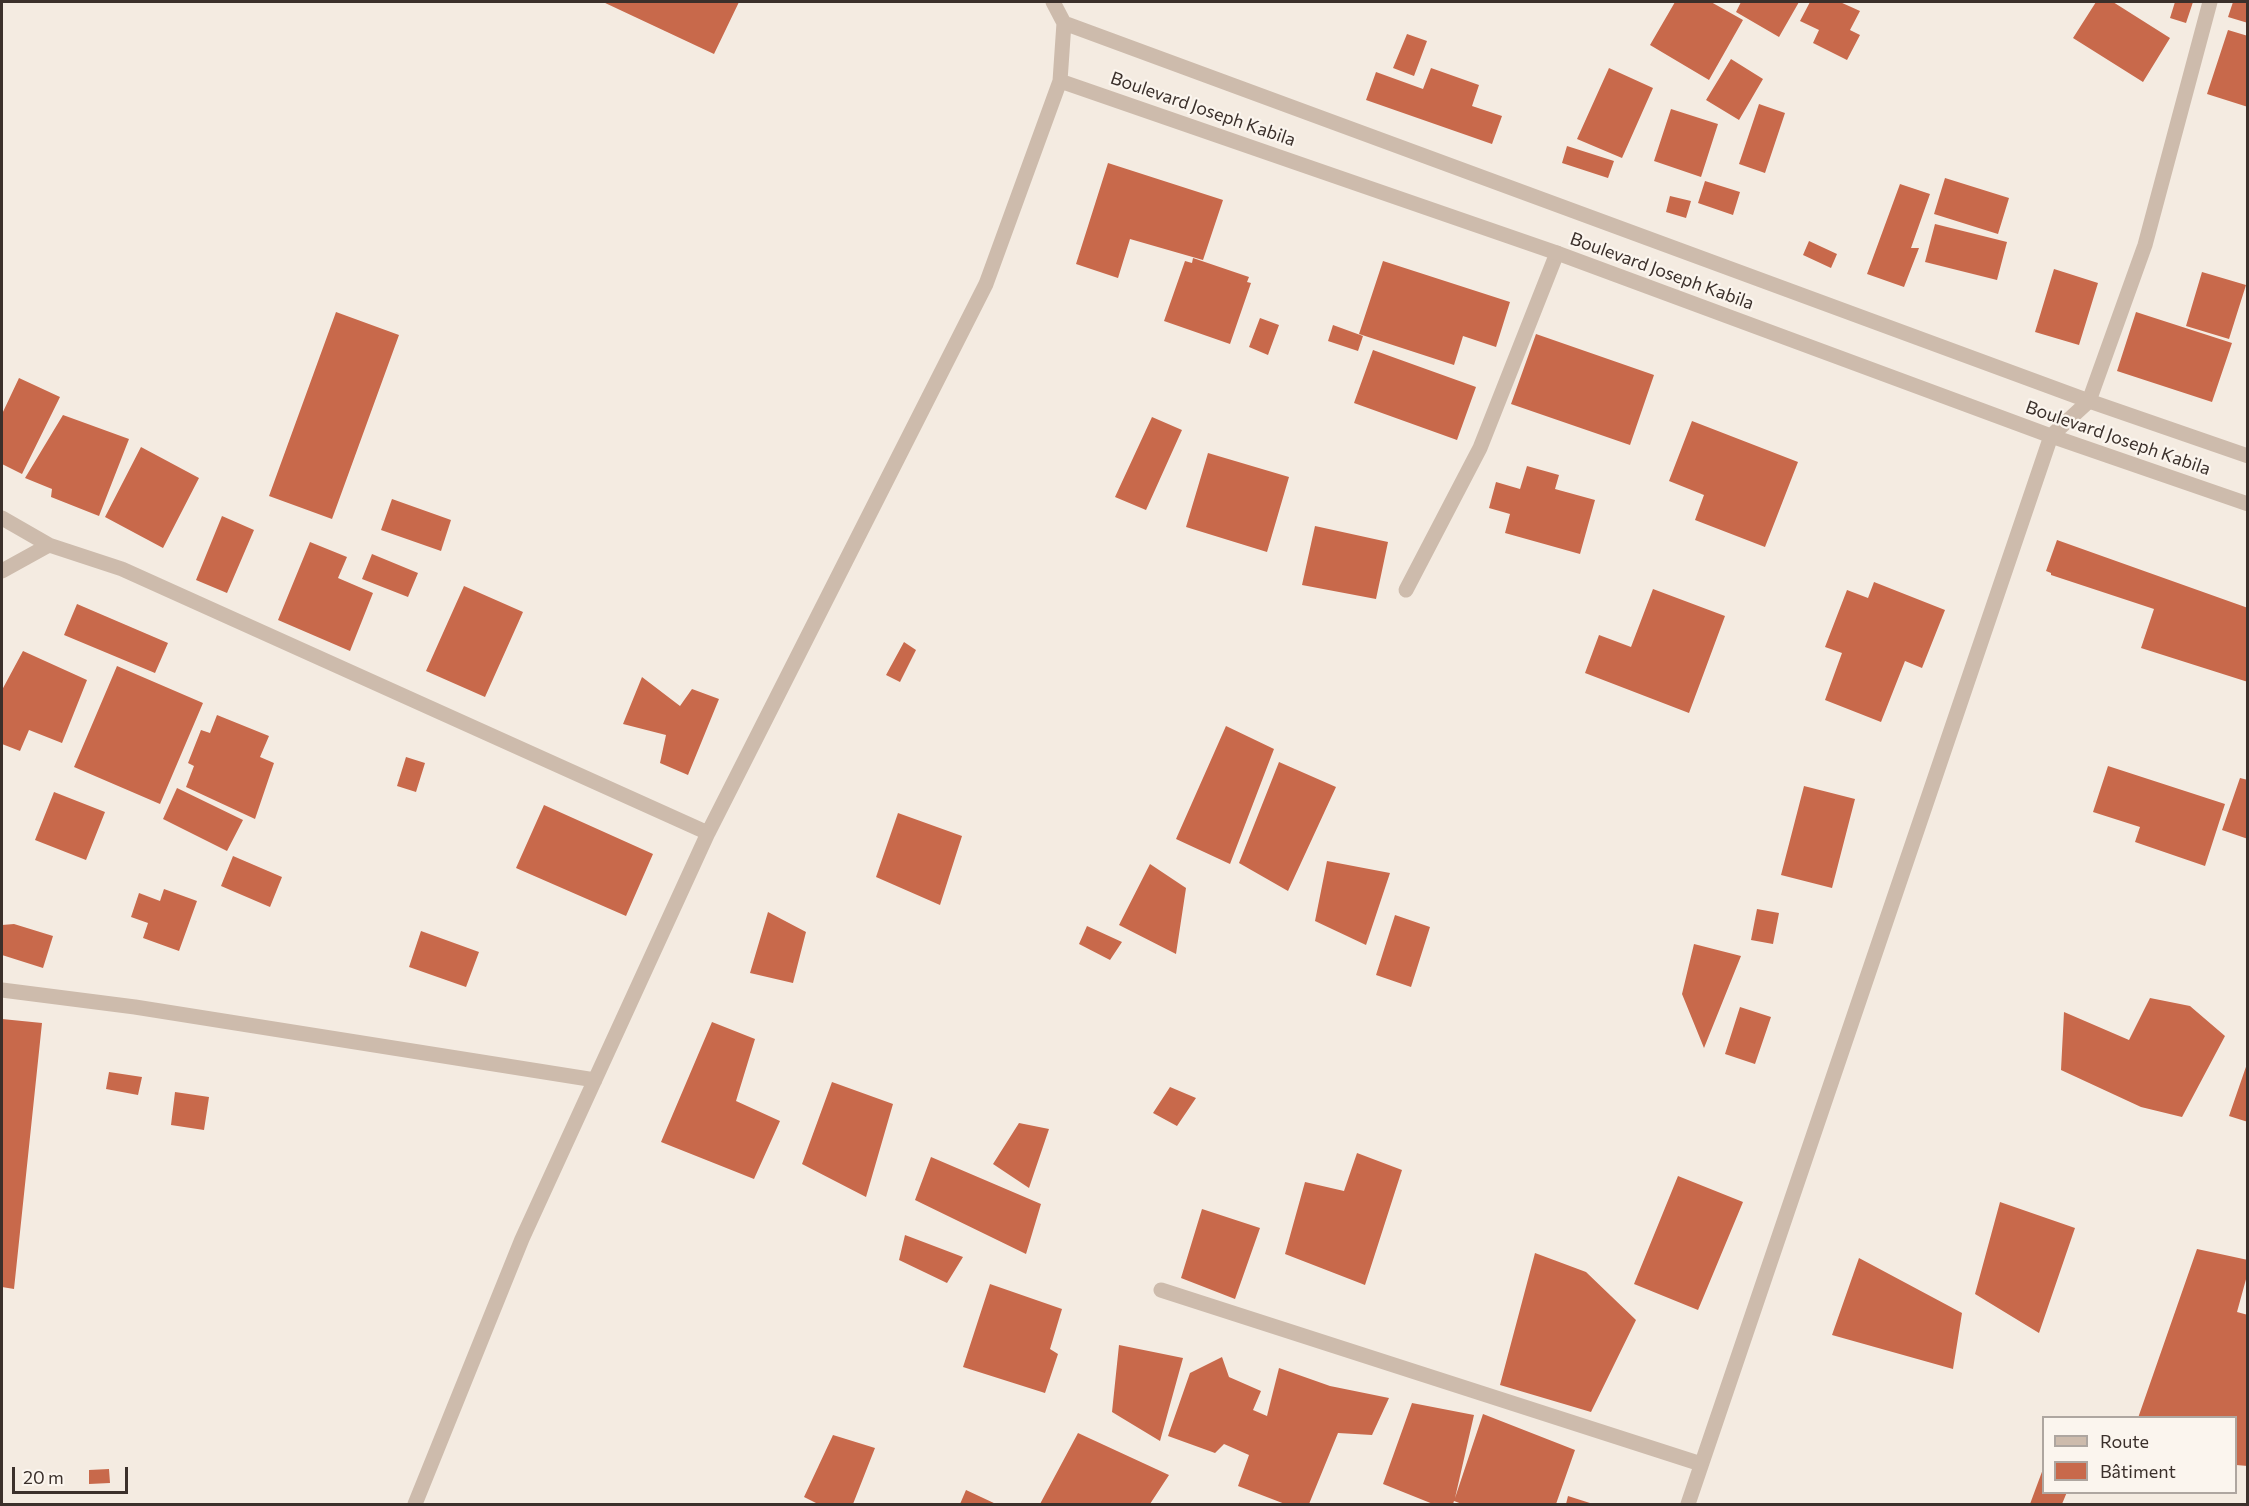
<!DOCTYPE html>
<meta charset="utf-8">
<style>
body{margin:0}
#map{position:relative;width:2249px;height:1506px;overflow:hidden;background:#f4ebe1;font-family:Commissioner,sans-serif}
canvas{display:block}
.frame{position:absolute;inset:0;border:3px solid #3b302b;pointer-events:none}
.legend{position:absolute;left:2042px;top:1416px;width:195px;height:78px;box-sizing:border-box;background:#fbf5ee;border:2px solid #aea6a0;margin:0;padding:8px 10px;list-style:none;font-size:18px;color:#3b302b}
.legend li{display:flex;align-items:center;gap:12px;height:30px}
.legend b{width:30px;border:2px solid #aea6a0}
.scale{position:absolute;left:12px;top:1467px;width:116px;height:27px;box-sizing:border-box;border:3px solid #3b302b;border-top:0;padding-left:8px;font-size:18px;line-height:21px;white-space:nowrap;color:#3b302b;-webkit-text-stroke:4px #fbf5ee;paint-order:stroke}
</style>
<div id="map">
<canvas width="2249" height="1506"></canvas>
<div class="frame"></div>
<ul class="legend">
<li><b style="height:8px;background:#cdbbac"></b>Route</li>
<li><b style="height:16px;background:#c8694b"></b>Bâtiment</li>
</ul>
<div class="scale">20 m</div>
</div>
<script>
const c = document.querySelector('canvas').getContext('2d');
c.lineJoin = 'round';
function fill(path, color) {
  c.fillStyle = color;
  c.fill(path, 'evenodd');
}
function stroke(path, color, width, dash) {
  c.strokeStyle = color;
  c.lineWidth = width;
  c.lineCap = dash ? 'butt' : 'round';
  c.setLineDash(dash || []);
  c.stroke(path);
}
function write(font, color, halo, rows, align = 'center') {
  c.font = font + ' Commissioner,sans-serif';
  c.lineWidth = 4.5;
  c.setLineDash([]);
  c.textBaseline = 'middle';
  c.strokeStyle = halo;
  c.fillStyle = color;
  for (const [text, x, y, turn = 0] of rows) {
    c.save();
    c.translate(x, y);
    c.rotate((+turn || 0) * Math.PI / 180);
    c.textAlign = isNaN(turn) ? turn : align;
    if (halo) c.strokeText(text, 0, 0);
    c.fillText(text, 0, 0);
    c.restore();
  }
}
fill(new Path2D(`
 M603,2H739L714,54Z
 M1675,2H1711L1743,20L1709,80L1650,45Z
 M1741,2H1799L1779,37L1736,12Z
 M1810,2H1840L1860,11L1850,30L1860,35L1847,60L1813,43L1819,30L1800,21Z
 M2096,2H2113L2170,38L2143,82L2073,38Z
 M2175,2H2193L2186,23L2170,18Z
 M2233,2H2248V23L2228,17Z
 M2228,30L2248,36V107L2207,94Z
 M1407,34L1427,41L1414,76L1393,68Z
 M1731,59L1763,79L1739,120L1706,100Z
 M1431,68L1479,85L1472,106L1502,116L1492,144L1366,100L1376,72L1423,89Z
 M1609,68L1653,88L1622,158L1577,139Z
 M1759,104L1785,113L1765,173L1739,164Z
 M1671,109L1718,124L1701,177L1654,161Z
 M1567,146L1614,161L1608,178L1562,163Z
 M1108,163L1223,200L1203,260L1130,239L1118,278L1076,264Z
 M1945,178L2009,198L1998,234L1934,214Z
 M1705,181L1740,192L1733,215L1698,203Z
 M1900,184L1930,194L1911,248H1919L1904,287L1867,274Z
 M1670,196L1691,201L1686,218L1666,212Z
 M1935,224L2007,242L1997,280L1925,262Z
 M1809,241L1837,254L1831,268L1803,255Z
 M1193,258L1249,277L1247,282L1251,283L1230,344L1164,321L1185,261L1192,263Z
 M1383,261L1510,302L1496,347L1463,336L1454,365L1359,334Z
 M2054,269L2098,283L2079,345L2035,332Z
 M2202,272L2246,285L2229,339L2186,326Z
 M336,312L399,335L332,519L269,496Z
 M2136,312L2232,343L2212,402L2117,371Z
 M1260,318L1279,325L1268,355L1249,347Z
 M1333,325L1363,336L1358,351L1328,341Z
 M1536,334L1654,375L1630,445L1511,404Z
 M1373,350L1476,387L1457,440L1354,403Z
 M19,378L60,397L22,474L2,464V414Z
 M63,415L129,439L99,516L51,497L52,489L25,478Z
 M1152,417L1182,430L1146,510L1115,497Z
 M1692,421L1798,462L1765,547L1695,520L1704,495L1669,481Z
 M141,447L199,478L163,548L105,517Z
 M1208,453L1289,477L1267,552L1186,527Z
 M1527,466L1559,475L1555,489L1595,500L1580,554L1505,533L1510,514L1489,508L1496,482L1520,489Z
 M392,499L451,520L441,551L381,530Z
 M222,516L254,530L227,593L196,580Z
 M1315,526L1388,542L1376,599L1302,585Z
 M2057,540L2248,608V682L2141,648L2154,609L2051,575V573L2046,571Z
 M310,542L347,557L338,578L373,593L350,651L278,620Z
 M372,554L418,573L408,597L362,579Z
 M1874,582L1945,610L1922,668L1905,661L1881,722L1825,700L1842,653L1825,647L1847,590L1868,598Z
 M464,586L523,612L485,697L426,671Z
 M1653,589L1725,616L1689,713L1585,673L1599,635L1631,647Z
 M77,604L168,643L155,673L64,635Z
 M904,642L916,650L900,682L886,675Z
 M23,651L87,680L62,743L29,730L20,751L2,744V690Z
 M117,666L203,703L160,804L74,767Z
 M642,677L680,706L692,689L719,699L688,775L660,763L666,735L623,724Z
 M217,715L269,736L260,757L274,763L255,819L186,787L194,766L188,763L201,730L210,733Z
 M1226,726L1274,749L1230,864L1176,839Z
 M406,757L425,763L416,792L397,786Z
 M1279,762L1336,787L1288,891L1239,863Z
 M2108,766L2225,804L2205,866L2135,842L2140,827L2093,812Z
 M2240,778L2248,780V839L2222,830Z
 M1804,786L1855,799L1832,888L1781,875Z
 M177,788L243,820L227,851L163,819Z
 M54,792L105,812L86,860L35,840Z
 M544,805L653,854L626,916L516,868Z
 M898,813L962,836L940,905L876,877Z
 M233,856L282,877L270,907L221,886Z
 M1327,861L1390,873L1366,945L1315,921Z
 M1150,864L1186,888L1176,954L1119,925Z
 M164,889L197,901L179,951L143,938L148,923L131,917L139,893L160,901Z
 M1757,909L1779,913L1773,944L1751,940Z
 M768,912L806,932L793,983L750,973Z
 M1395,915L1430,927L1411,987L1376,975Z
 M14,924L53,936L43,968L2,955V925Z
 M1087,926L1122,942L1110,960L1079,944Z
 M421,931L479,952L466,987L409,967Z
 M1694,944L1741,956L1704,1048L1682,994Z
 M2150,998L2190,1006L2225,1036L2182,1117L2141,1107L2061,1070L2064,1012L2129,1040Z
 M1740,1007L1771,1017L1755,1064L1725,1054Z
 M2,1019L42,1023L14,1289L2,1287Z
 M712,1022L755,1039L736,1101L780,1121L754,1179L661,1142Z
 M2248,1061V1122L2229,1116Z
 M109,1072L142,1077L138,1095L106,1089Z
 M832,1082L893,1104L866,1197L802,1164Z
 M1170,1087L1196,1098L1177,1126L1153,1113Z
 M175,1092L209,1097L204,1130L171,1125Z
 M1019,1123L1049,1129L1029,1188L993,1164Z
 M1357,1153L1402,1170L1365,1285L1285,1254L1305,1182L1344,1191Z
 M931,1157L1041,1204L1026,1254L915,1200Z
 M1678,1176L1743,1202L1698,1310L1634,1284Z
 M2000,1202L2075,1228L2039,1333L1975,1294Z
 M1202,1209L1260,1228L1235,1299L1181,1278Z
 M905,1235L963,1257L947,1283L899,1260Z
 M2197,1249L2248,1260V1272L2237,1312L2248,1315V1466L2236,1465V1418H2138Z
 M1535,1253L1586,1272L1636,1320L1591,1412L1500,1385Z
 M1859,1258L1962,1313L1953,1369L1832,1335Z
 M990,1284L1062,1309L1050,1349L1058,1354L1045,1393L963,1367Z
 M1119,1345L1183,1358L1160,1441L1112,1412Z
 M1222,1357L1229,1377L1261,1391L1253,1410L1267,1416L1279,1368L1330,1386L1389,1398L1372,1435L1338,1433L1309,1504H1285L1238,1486L1249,1455L1224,1444L1215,1453L1168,1436L1190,1373Z
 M1412,1403L1474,1415L1455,1498L1483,1414L1575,1450L1556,1504H1462L1454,1501L1453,1504H1433L1383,1484Z
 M1078,1433L1169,1475L1150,1504H1040Z
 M833,1435L875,1448L853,1504H818L804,1497Z
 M109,1469L110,1483L89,1484V1470Z
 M2043,1469L2044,1492H2067L2062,1504H2030Z
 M966,1490L996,1504H960Z
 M1568,1496L1593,1504H1566Z`), '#c8694b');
stroke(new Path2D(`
 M1406,590L1480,448L1557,253`), '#cdbbac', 15);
stroke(new Path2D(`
 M1064,23L2089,401L2248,456
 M1060,81L1557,253L2051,436L2248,504
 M2,518L49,545L122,569L708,833
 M2,571L49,545
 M2,990L135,1007L595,1080
 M1161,1290L1701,1464
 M415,1504L522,1239L708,833L986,284L1060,81L1064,23L1053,2
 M1688,1504L2051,436L2089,401L2145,245L2210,2`), '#cdbbac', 15);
write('18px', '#3b302b', '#fbf5ee', [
 ["Boulevard Joseph Kabila",1203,109,19],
 ["Boulevard Joseph Kabila",1662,271,20],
 ["Boulevard Joseph Kabila",2118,438,19]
]);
</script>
